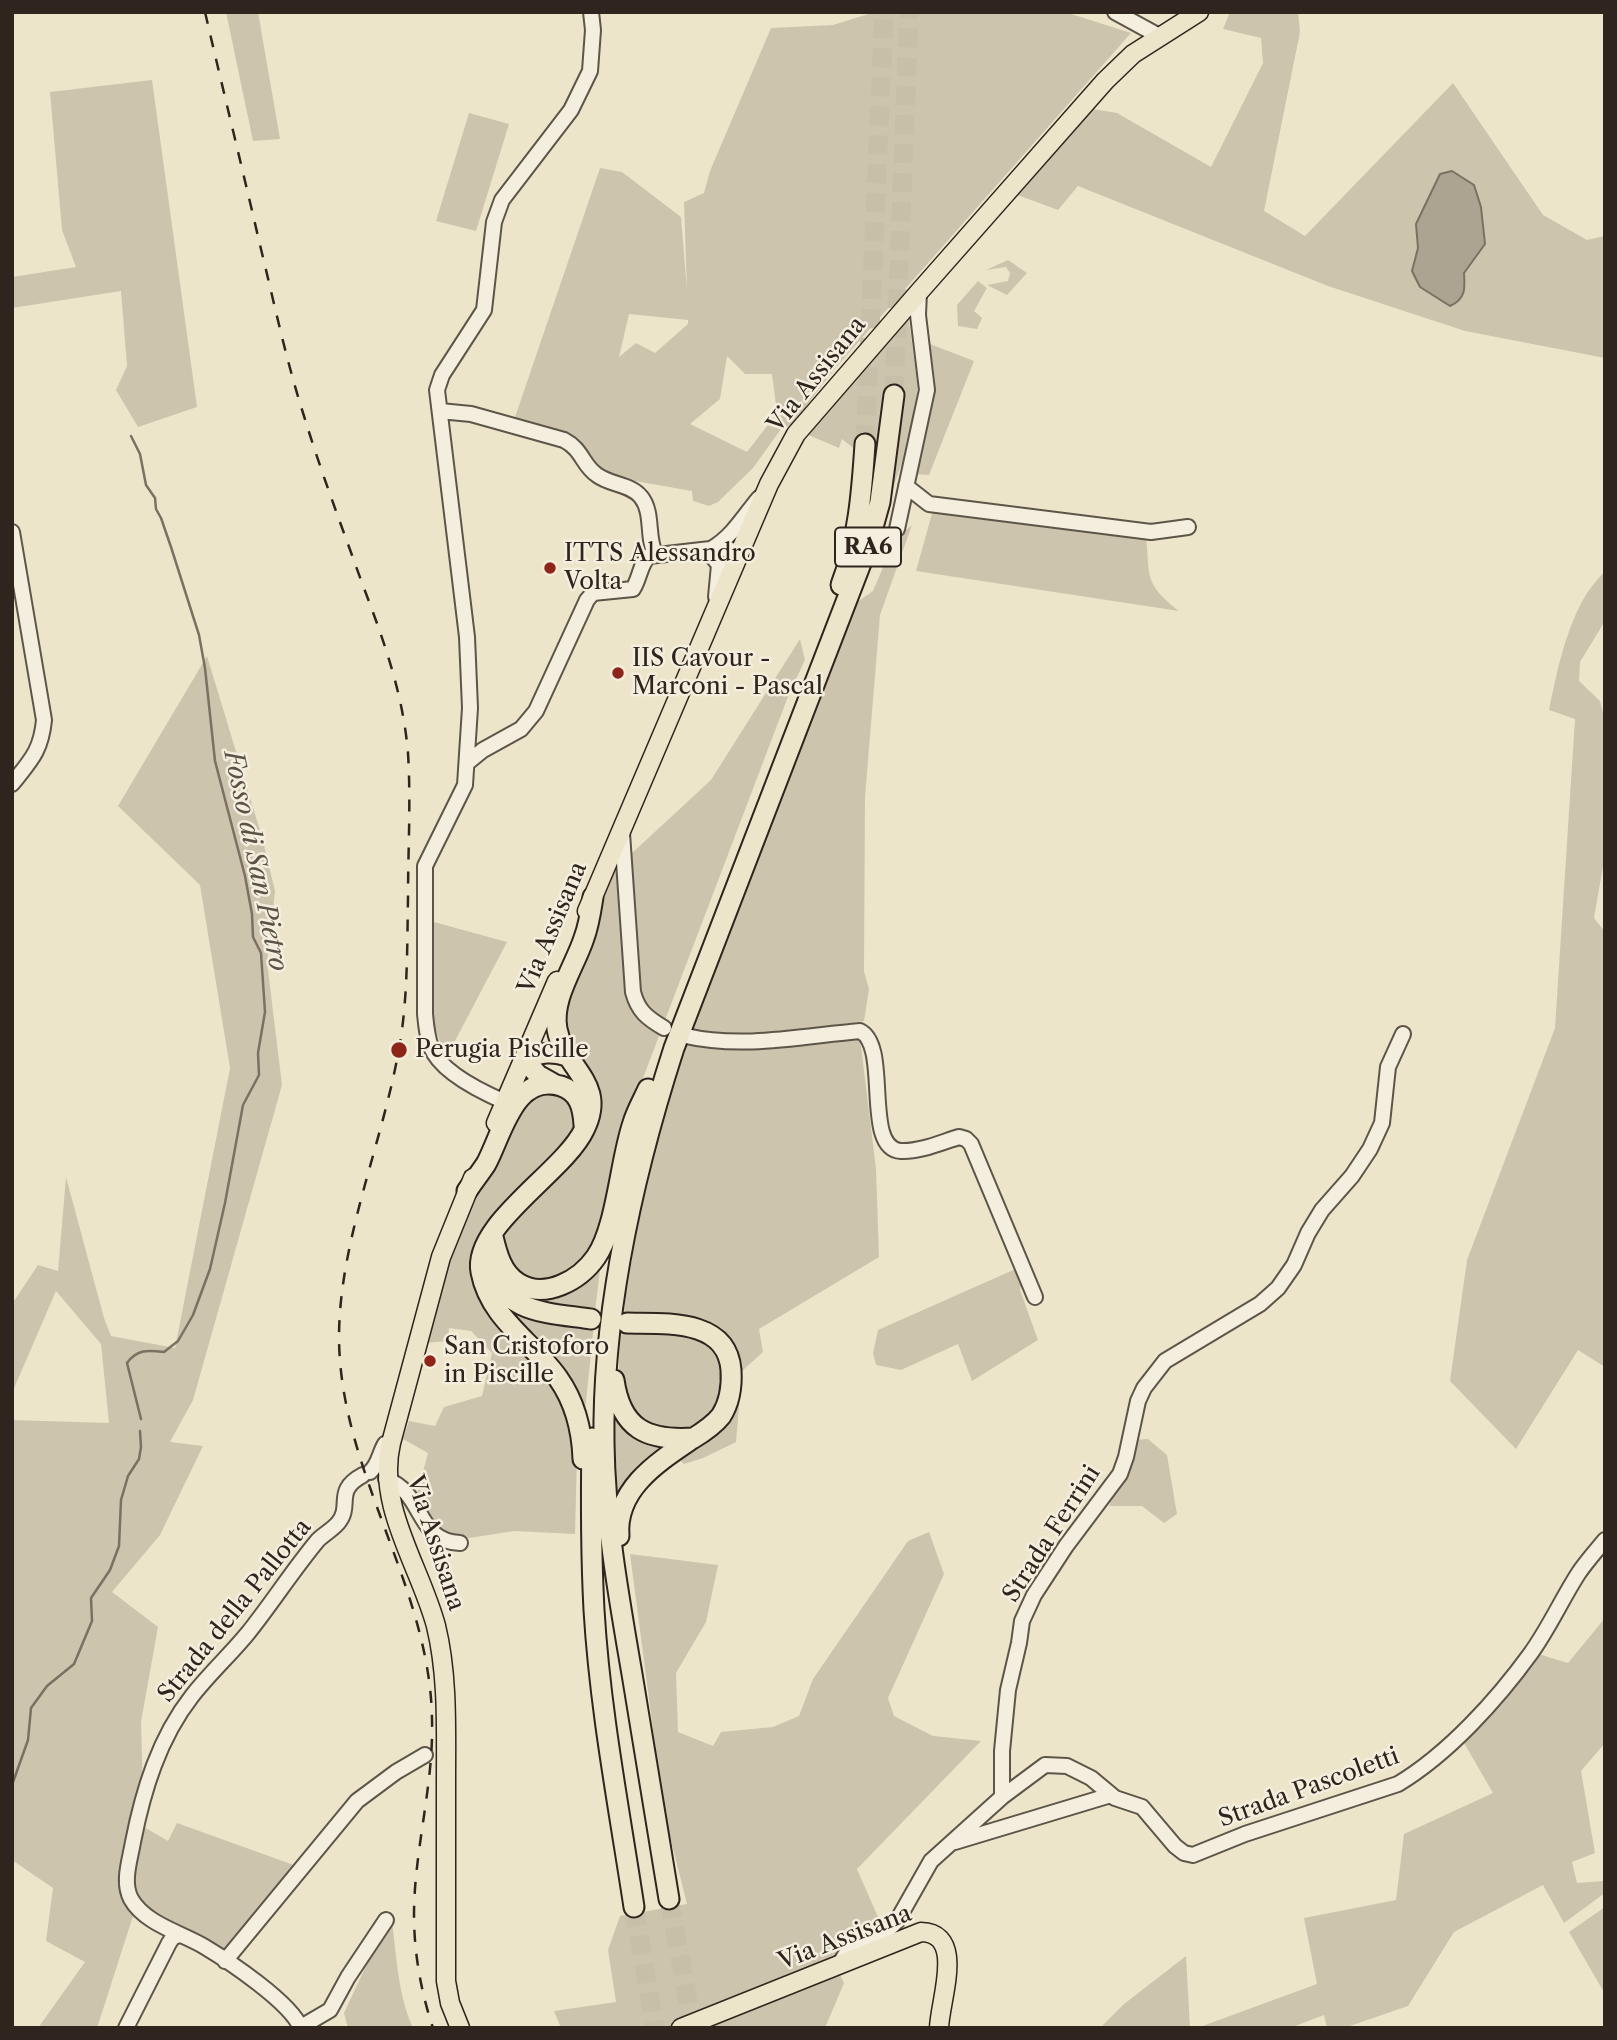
<!DOCTYPE html>
<style>
body{margin:0}
#map{position:relative;width:1617px;height:2040px;overflow:hidden;background:#ede5ca;font-family:"Libre Caslon Text",serif}
canvas{display:block}
.frame{position:absolute;inset:0;border:14px solid #2f251e;pointer-events:none}
</style>
<div id="map">
<canvas width="1617" height="2040"></canvas>
<div class="frame"></div>
</div>
<script>
const c = document.querySelector('canvas').getContext('2d');
c.lineJoin = 'round';
function fill(path, color) {
  c.fillStyle = color;
  c.fill(path, 'evenodd');
}
function stroke(path, color, width, dash) {
  c.strokeStyle = color;
  c.lineWidth = width;
  c.lineCap = dash ? 'butt' : 'round';
  c.setLineDash(dash || []);
  c.stroke(path);
}
function write(font, color, halo, rows, align = 'center') {
  c.font = font + ' "Libre Caslon Text",serif';
  c.lineWidth = 5;
  c.setLineDash([]);
  c.textBaseline = 'middle';
  c.strokeStyle = halo;
  c.fillStyle = color;
  for (const [text, x, y, turn = 0] of rows) {
    c.save();
    c.translate(x, y);
    c.rotate((+turn || 0) * Math.PI / 180);
    c.textAlign = isNaN(turn) ? turn : align;
    if (halo) c.strokeText(text, 0, 0);
    c.fillText(text, 0, 0);
    c.restore();
  }
}
fill(new Path2D(`
 M226,12H258L280,139L253,141Z
 M875,12H1065L1131,33L831,373L793,424L781,429L753,468L718,502L709,506L693,501L692,491L595,474L576,446L512,426L600,168L622,172L681,217L687,290L684,202L704,193L710,171L771,28L833,25ZM629,314L688,320V324L655,353L636,343L619,357ZM727,356L745,374H772L777,413L747,452L690,424L720,399Z
 M1230,12H1298L1300,32L1264,211L1305,236L1453,83L1543,215L1587,240L1605,236V358L1465,331L1328,286L1078,186L1058,210L1012,193L1086,108L1117,113L1211,167L1263,63L1261,38L1223,29Z
 M152,80L197,407L138,427L116,390L127,366L121,291L12,308V277L76,267L62,230L50,92Z
 M469,113L509,124L476,231L436,221Z
 M1008,260L1027,273L1007,295L987,285L1008,281L1010,273L1006,267L986,270Z
 M978,281L987,288L974,311L982,318L977,329L958,326L957,305Z
 M908,315L918,386L907,449L890,496L887,396L876,455L874,443L857,451L842,439L839,448L806,434Z
 M930,344L974,361L929,475L914,474L935,380Z
 M933,510L1146,536C1150,578 1144,583 1179,611L916,571Z
 M912,525L880,615L865,797L864,971L869,989L864,1021L760,1035L764,1045L860,1038L876,1169L879,1257L759,1329L763,1352L742,1371L736,1442L703,1458L684,1464L669,1450L615,1516L611,1407L630,1416L619,1393V1354L626,1294L646,1174L686,1036L853,605L873,591L895,539Z
 M1605,571V621L1580,662L1579,681L1600,701L1605,721V855L1594,918L1605,932V1367L1578,1350L1516,1449L1450,1381L1467,1260L1555,1028L1575,719L1549,710C1557,671 1566,627 1587,593C1592,585 1599,578 1605,571Z
 M800,639L805,660L789,694L632,1107L598,1244L575,1276L533,1286L505,1265L502,1233L584,1143L572,1053L561,1011L614,862L631,854L711,780Z
 M207,656L262,837L275,891L267,962L282,1085L193,1400L170,1442L203,1446L160,1535L112,1592L158,1627L141,1722L143,1793L137,1823L168,1841L177,1823L302,1868L225,1961L136,1907L97,2028H38L85,1962L46,1941L53,1888L12,1860V1420L109,1423L101,1344L56,1291L12,1393V1304L38,1265L58,1271L66,1177L104,1318L111,1336L175,1348L230,1068L200,885L118,806Z
 M434,922L507,942L446,1058L431,1018Z
 M541,1090L569,1098L579,1124L572,1140L482,1229L475,1246L473,1269L525,1353L569,1409L577,1456L575,1534L514,1531L469,1538H446L432,1526L416,1498L428,1453L403,1439L409,1421L435,1426L444,1407L482,1396L492,1353L471,1331L449,1328L448,1341L426,1343L452,1243L514,1114Z
 M601,1262L595,1311L524,1300L530,1290Z
 M1020,1267L1022,1281L1020,1290L1038,1340L972,1381L958,1344L901,1370L876,1365L873,1353L878,1330Z
 M496,1303L594,1324L584,1421Z
 M1148,1439L1167,1455L1177,1514L1164,1523L1142,1506H1109L1133,1440Z
 M929,1532L944,1574L888,1698L894,1716L933,1736L981,1741L857,1869L881,1924L861,1931L831,1957L844,1983L825,2028H561L554,2011L616,2002L608,1950L620,1916L687,1904L664,1813L630,1554L718,1565L706,1622L676,1673L678,1732L713,1746L721,1732L773,1727L799,1716L813,1679L908,1541Z
 M1605,1618V1743L1581,1771L1595,1853L1572,1862L1577,1883L1604,1881L1605,1893L1564,1923L1543,1885L1454,1932L1408,2006L1344,2028H1327L1324,2015L1290,2028H1197L1317,1984L1304,1918L1396,1900L1404,1834L1493,1793L1460,1736L1532,1652L1568,1663Z
 M1605,1907V1994L1569,1932Z
 M391,1912C396,1949 397,1993 413,2028H348L344,2013Z
 M1186,1956L1190,2028H1100L1124,2004Z`), '#cdc4ad');
const water = new Path2D(`
 M1452,171L1474,185L1481,207L1485,244L1464,273C1465,288 1466,299 1450,306L1420,287L1412,271L1418,248L1416,224L1440,174Z`);
fill(water, '#aca490');
stroke(water, '#7a7162', 2);
stroke(new Path2D(`
 M131,436L140,454L146,485L155,498L156,509L161,518L171,547L199,635L205,668L215,761L245,876L252,914L253,937L261,953L265,1012L258,1053L259,1075L243,1105L225,1203L210,1269L193,1315L178,1341L164,1352C148,1350 137,1349 127,1363L141,1419
 M12,1785L28,1740L31,1708L47,1686L74,1664L92,1621L91,1598L110,1570L119,1546L121,1500L128,1476L139,1459L141,1447L140,1431`), '#7a7162', 2.5);
stroke(new Path2D(`
 M894,395L909,12
 M865,444L884,12
 M669,1899L693,2028
 M634,1907L655,2028`), '#c7bfa8', 19, [19, 10]);
const minor = new Path2D(`
 M1115,12L1159,36
 M440,411L471,414L564,440C583,450 582,465 597,475C610,485 631,484 641,497C654,513 646,539 656,555
 M906,486L929,504L1151,532L1188,527
 M897,529L927,390L918,315L919,292
 M12,532L44,720C41,751 31,760 12,784
 M711,549C733,536 743,517 759,498
 M707,550L719,565L716,597
 M467,763L483,750L521,729L536,711L587,600L593,593L633,589C640,578 640,564 649,556L719,548L731,550L739,557
 M622,833L633,992C638,1011 647,1018 664,1028
 M686,1036C742,1049 803,1036 860,1031C891,1046 862,1149 901,1151C920,1152 942,1142 959,1137L966,1139L971,1144L1035,1297
 M505,1102C482,1092 440,1072 431,1047C427,1037 426,1025 425,1014V866L465,785L470,708L467,637L437,390L442,375L484,310L494,222L502,200L571,110L590,71L593,30L591,12
 M370,1472C379,1464 379,1454 385,1444L391,1443
 M386,1479C425,1493 415,1541 460,1543
 M1002,1797L1045,1765L1067,1766L1091,1778L1115,1798L1142,1807L1175,1846L1184,1853L1193,1855L1245,1834L1398,1784C1448,1754 1497,1700 1531,1653C1549,1628 1562,1599 1578,1574C1586,1562 1596,1551 1605,1540
 M955,1842L1111,1795
 M225,1961L357,1801L396,1772L425,1755
 M838,1966L849,1949L886,1932L897,1921L931,1861L1002,1797V1751L1008,1690L1019,1643L1022,1621L1034,1595L1066,1546L1120,1474L1126,1457L1138,1401L1144,1388L1165,1361L1260,1304L1278,1288L1294,1265L1308,1233L1322,1210L1352,1176L1370,1149L1382,1123L1388,1067L1403,1034
 M301,2027L330,2010L348,1977L386,1920
 M126,2028L169,1943L173,1937L180,1935
 M301,2028C290,2002 230,1962 205,1947C182,1933 145,1924 131,1899C122,1882 130,1860 133,1842C143,1791 159,1738 192,1696C209,1674 230,1655 248,1633C272,1603 293,1570 318,1540C324,1534 332,1530 338,1523C353,1505 333,1491 363,1475`);
const major = new Path2D(`
 M587,911L769,484L796,434L919,292L1105,81L1133,54L1199,12
 M496,1123L557,981
 M460,2028L450,2003L446,1981C446,1914 446,1846 446,1779C446,1729 448,1675 436,1626C420,1566 376,1506 391,1443L441,1257L473,1178
 M681,2028L921,1932C966,1933 940,1999 939,2028`);
const highway = new Path2D(`
 M841,585C858,541 862,491 865,444
 M554,1084L538,1075L524,1059C542,1052 552,1051 570,1057
 M467,1191C473,1182 480,1173 486,1164C502,1135 514,1072 561,1086C579,1092 583,1107 584,1125
 M493,1237C497,1254 502,1273 518,1283C545,1300 580,1280 596,1257C617,1226 620,1160 633,1123C636,1112 643,1100 648,1089
 M491,1261C497,1314 551,1313 591,1319
 M614,1380C621,1429 647,1441 693,1438
 M592,1438C591,1495 591,1553 594,1610C600,1710 619,1808 634,1907
 M583,1459C582,1430 575,1402 558,1378C533,1342 490,1319 481,1272C472,1225 564,1172 584,1130C608,1083 564,1069 557,1029C551,999 575,966 584,938C589,925 591,910 593,897
 M619,1536C615,1489 658,1462 692,1439C702,1433 713,1426 721,1416C730,1402 732,1386 731,1370C727,1318 664,1324 627,1323
 M669,1899C657,1824 645,1749 632,1674C619,1598 605,1521 604,1443C602,1312 634,1172 674,1048L868,545L880,502L894,395`);
stroke(minor, '#5e5549', 18);
stroke(major, '#2f251e', 21);
stroke(highway, '#2f251e', 23);
stroke(minor, '#f3eedd', 14);
stroke(major, '#ede5ca', 18);
stroke(highway, '#ede5ca', 19);
stroke(new Path2D(`
 M205,12C223,90 242,167 260,245C274,302 286,360 304,416C321,472 342,527 362,583C383,638 403,693 408,753C411,801 408,850 408,898C407,950 408,1003 398,1054C381,1147 339,1243 339,1338C340,1473 430,1586 432,1719C434,1785 414,1850 414,1915C414,1953 421,1992 433,2028`), '#2f251e', 2.5, [12, 12]);
for (const [x, y, r, color] of [
 [550,568,7,"#8f2418"],
 [618,673,7,"#8f2418"],
 [399,1050,9,"#8f2418"],
 [430,1361,7,"#8f2418"]
]) {
  const dot = new Path2D();
  dot.arc(x, y, r, 0, 2 * Math.PI);
  c.fillStyle = color;
  c.fill(dot);
  stroke(dot, '#f3eedd', 2.5);
}
for (const [x, y, w] of [
 [868,547,66]
]) {
  const box = new Path2D();
  box.roundRect(x - w / 2, y - 19.5, w, 39, 5);
  c.fillStyle = '#f3eedd';
  c.fill(box);
  stroke(box, '#2f251e', 2);
}
write('bold 23px', '#2f251e', null, [
 ["RA6",868,547]
]);
write('24px', '#2f251e', '#f3eedd', [
 ["Via Assisana",817,375,-51],
 ["Via Assisana",553,928,-67],
 ["Strada Ferrini",1052,1534,-57],
 ["Via Assisana",435,1543,72],
 ["Strada della Pallotta",235,1611,-51],
 ["Strada Pascoletti",1309,1788,-20],
 ["Via Assisana",845,1938,-21]
]);
write('24px', '#2f251e', '#f3eedd', [
 ["ITTS Alessandro",564,554],
 ["Volta",564,582],
 ["IIS Cavour -",632,659],
 ["Marconi - Pascal",632,687],
 ["Perugia Piscille",415,1050],
 ["San Cristoforo",444,1347],
 ["in Piscille",444,1375]
], 'left');
write('italic 26px', '#5b5146', '#f3eedd', [
 ["Fosso di San Pietro",255,861,78]
]);
</script>
